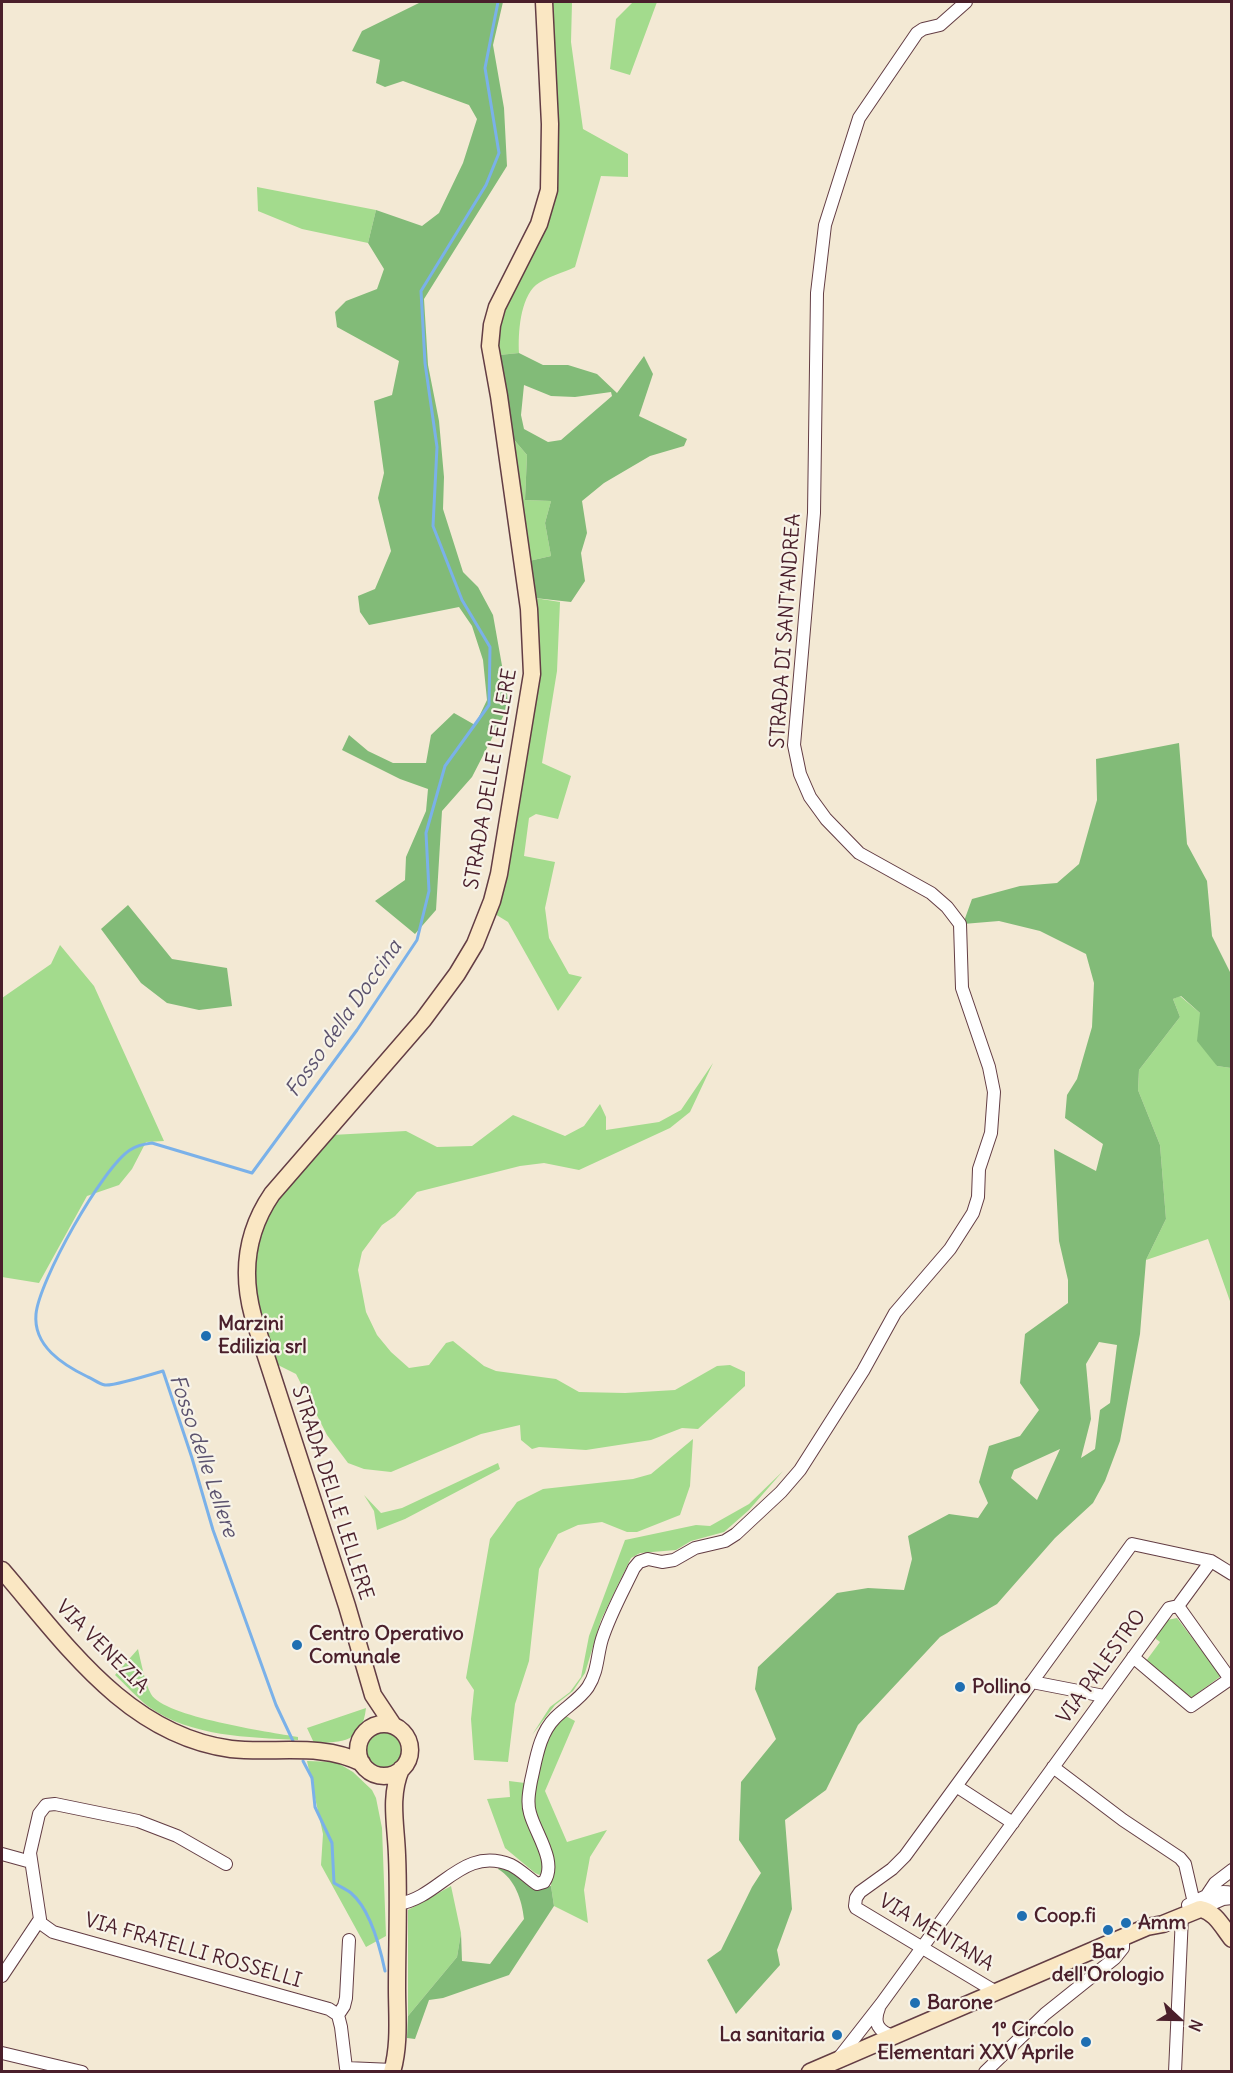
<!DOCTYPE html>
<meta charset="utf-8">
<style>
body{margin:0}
#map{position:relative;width:1233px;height:2073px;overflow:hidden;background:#f3e9d4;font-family:Delius,sans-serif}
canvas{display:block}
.frame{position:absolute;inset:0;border:3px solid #4a1f2b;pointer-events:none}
.north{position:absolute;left:1149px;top:1989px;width:60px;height:60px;-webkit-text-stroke:4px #f7f3e8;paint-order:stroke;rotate:112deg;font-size:16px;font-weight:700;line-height:24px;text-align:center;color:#4a1f2b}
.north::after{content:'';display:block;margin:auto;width:21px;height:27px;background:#4a1f2b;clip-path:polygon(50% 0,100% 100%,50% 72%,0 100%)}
</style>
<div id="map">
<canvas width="1233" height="2073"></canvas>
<div class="frame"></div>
<div class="north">N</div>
</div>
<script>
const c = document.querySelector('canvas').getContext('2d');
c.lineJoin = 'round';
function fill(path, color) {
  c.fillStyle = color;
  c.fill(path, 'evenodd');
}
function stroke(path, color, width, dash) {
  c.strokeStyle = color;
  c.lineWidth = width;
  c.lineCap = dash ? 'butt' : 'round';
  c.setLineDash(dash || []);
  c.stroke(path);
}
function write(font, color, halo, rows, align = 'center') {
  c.font = font + ' Delius,sans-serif';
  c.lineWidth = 4.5;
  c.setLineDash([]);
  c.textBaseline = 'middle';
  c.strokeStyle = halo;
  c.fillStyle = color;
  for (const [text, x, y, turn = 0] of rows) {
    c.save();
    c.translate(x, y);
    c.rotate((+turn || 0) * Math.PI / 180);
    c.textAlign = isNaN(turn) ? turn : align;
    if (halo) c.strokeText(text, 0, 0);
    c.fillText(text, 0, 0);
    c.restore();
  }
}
fill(new Path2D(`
 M551,2H572L571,42L583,129L628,154V177L601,176L575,267C565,272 544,278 536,285C520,299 518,333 519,353L499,355L496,337L506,301L557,189Z
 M633,2H657L630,75L610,69L616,19Z
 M257,187L376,210L368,243L302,229L258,211Z
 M510,435L527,455L525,500L551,501L545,523L551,556L529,561Z
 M535,598L560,602L557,671L542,763L571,776L558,819L536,814L529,818L524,856L555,862L545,908L549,938L569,974L582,977L558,1011L508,922L495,914Z
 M60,945L94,986L164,1141L146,1142L132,1169L119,1185L87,1196L39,1283L2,1277V998L51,964Z
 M1180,996L1200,1013L1217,1066L1231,1068V1304L1208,1239L1146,1260L1166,1219L1160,1145L1138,1090L1139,1070L1180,1017L1173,999Z
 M713,1063L690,1112L670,1128L579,1170L544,1163L520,1166L417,1192L395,1216L382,1225L362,1252L358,1270L366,1312L377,1335L391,1352L409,1368L429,1365L446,1343L453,1341L484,1366L496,1371L556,1379L579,1392L625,1393L675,1390L717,1366L730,1365L745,1372V1386L698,1429L682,1428L651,1440L586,1450L539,1447L532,1449L521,1440L520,1425L481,1434L391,1472L364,1469L348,1463L327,1435L296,1374L278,1365C272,1348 267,1330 261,1312C259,1304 255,1295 254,1286C246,1224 295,1177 332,1135L406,1131L437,1147L472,1146L513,1115L565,1136L584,1126L600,1104L606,1117V1130L659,1122L681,1110Z
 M693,1439L690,1486L680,1515L637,1532H627L602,1522L578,1525L558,1534L539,1569L529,1661L515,1704L508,1762L474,1760L471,1719L474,1690L466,1678L490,1539L517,1502L543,1489L633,1479L651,1474Z
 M498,1463L500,1469L405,1519L377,1530L374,1511L364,1495L381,1513L402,1508Z
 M783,1471L749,1510L724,1532L691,1541L676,1550L640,1553L631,1558L601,1620L585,1673L573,1691L555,1705L532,1735L550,1707L570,1692L581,1677L589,1636L625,1540L696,1525L710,1526L749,1504Z
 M1177,1618L1221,1676L1191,1698L1146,1661L1160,1642L1156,1639V1634L1167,1620Z
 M138,1649C141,1662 145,1683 151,1694C164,1717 270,1732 298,1737V1740C247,1737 192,1737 149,1707C137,1698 126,1685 115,1675Z
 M366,1708C362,1743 343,1742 314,1743L307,1728Z
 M564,1715L575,1721L545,1791L567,1842L607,1830L590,1857L584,1890L588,1923L554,1906L551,1886L552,1866L531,1805L534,1782L550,1730Z
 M364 1749a20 20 0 1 1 40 0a20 20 0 1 1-40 0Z
 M307,1761L336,1762L353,1772L372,1790L376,1798L382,1828L386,1936L366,1947L321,1865L323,1834Z
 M509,1781L525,1783L543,1868L542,1876L535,1873L505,1848L487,1799L510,1797Z
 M451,1886L461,1933L457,1957L408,2016V1910Z`), '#a3db8d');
fill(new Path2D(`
 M421,2H503L493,45L504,108L507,166L424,299L428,365L439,421L444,477L443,509L463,572L478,587L493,615L509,705L472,777L442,811L436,910L415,934L375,901L405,880L406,857L426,811L428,789L400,779L342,750L349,735L368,751L393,763H426L431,735L454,713L475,725L487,700L483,660L472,626L459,607L369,625L360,612L358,596L375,589L391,551L378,498L384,473L374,401L392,395L399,361L337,327L335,312L346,301L377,289L384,269L368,243L376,210L422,226L439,213L463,163L477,119L469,105L403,81L385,87L376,83L380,60L352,51L362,31Z
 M519,353L543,365H568L597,374L617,393L644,356L653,374L639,416L687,439L684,446L650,456L604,483L582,501L587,533L581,553L585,581L571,602L535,598L529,561L551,556L545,523L551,501L525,500L527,455L510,435L499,355ZM524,385L551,396L575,397L611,392L612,396L561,440L548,442L524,429L521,415Z
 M1179,743L1187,844L1207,881L1212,936L1231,974V1068L1217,1066L1197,1041L1200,1013L1181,996L1173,999L1180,1017L1139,1070L1138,1090L1160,1145L1166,1219L1146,1260L1140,1334L1120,1441L1105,1481L1093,1503L1055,1538L997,1604L940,1637L858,1725L826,1790L785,1820L792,1909L777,1950L780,1965L736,2014L707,1960L721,1950L752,1887L761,1873L739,1840L741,1782L776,1739L755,1689L758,1667L837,1593L868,1588L904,1590L912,1559L908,1536L949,1514L978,1518L988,1503L979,1482L989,1446L1020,1436L1039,1410L1020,1383L1025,1334L1068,1303V1280L1059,1241L1054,1149L1096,1171L1103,1144L1065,1118L1067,1095L1077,1079L1092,1027L1094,983L1086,954L1040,931L999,921L963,924L972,899L1020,886L1057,883L1079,864L1097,800L1096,759ZM1099,1342L1117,1345L1110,1403L1100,1410L1095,1449L1081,1458L1091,1419L1086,1364ZM1060,1449L1037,1500L1011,1478L1014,1470Z
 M128,905L172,959L227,968L232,1006L199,1010L167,1003L141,983L101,929Z
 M501,1864L537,1889L551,1886L554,1906L509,1975L443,1998L429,2000L415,2039L407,2038L408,2016L457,1957L461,1933L462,1961L490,1964L524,1919C522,1900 515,1879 498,1869Z`), '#82bb78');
stroke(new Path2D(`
 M293,1741L276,1705L213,1530L192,1458L163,1371C153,1374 112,1386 105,1385C99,1384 93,1379 88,1377C63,1365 33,1346 36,1314C39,1281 102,1168 130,1150C137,1145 144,1144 152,1143L252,1173L357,1030L417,940L429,891L426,833L445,766L489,705L490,647L462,600L433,526L437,447L425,363L421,291L486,185L499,153L485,68L498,2
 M303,1761L312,1778L315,1807L332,1843L334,1883C339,1886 346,1889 351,1893C370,1909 380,1947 385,1971`), '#7ab1e9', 3);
const street = new Path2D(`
 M1133,1657L1191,1706L1230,1679L1178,1606
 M1032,1682L1132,1544L1211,1561L1232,1574
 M1053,1767L1123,1820L1180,1858L1185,1864L1194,1903
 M956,1786L1013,1823
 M2,1854L31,1862
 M1207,1895L1215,1883L1232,1870
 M398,1904C440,1898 462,1845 511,1865C521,1870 528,1878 537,1884L544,1882C558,1862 535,1833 530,1813C527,1803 529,1792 531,1781C536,1760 539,1734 555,1718C566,1707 580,1699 588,1687C598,1672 597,1655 602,1639C610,1614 623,1591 634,1568L639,1562L648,1559L662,1562L674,1560L695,1548L725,1541L736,1534L781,1492L800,1470L863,1371L895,1313L950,1249L973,1213L978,1197L979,1169L991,1133L994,1092L989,1067L962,988L960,924L947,907L931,893L859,853L826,819L810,797L800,774L794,745L814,513L817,293L825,225L859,118L917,33L923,29L940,25L966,2
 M1188,1905C1203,1898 1214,1889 1232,1893
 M1200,1909L1223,1899L1232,1898
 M39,1922L53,1932L329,2009L338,2015
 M2,1976L40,1919L30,1853L39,1814L46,1805L55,1804L138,1821L177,1836L226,1864
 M996,1992L856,1908L855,1906L856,1898L860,1892L892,1869L905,1856L1032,1682L1104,1696
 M879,2008C873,2023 878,2031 893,2036
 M338,2015L341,2027L346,2068L393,2070
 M338,2015L344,2006L346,1998L349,1940
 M2,2053L82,2072
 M838,2059L881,2004L1169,1608L1178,1606L1211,1561
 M985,2072L1045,2014L1115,1958L1123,1948V1937
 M1175,2072L1182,1916`);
const secondary = new Path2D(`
 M2,1570C65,1643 127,1735 231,1749C274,1754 321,1742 362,1763
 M358 1750a26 26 0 1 1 52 0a26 26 0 1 1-52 0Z
 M393,1725L373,1695L347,1606L253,1316C241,1272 246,1232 272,1194L423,1020L457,974L475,944L492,901L499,874L532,674L529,609L499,396L490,346L492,325L497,307L539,224L549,190L550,124L544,2
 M392,2072C400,2045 397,2016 397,1989C397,1944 399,1899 397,1855C396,1825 389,1797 401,1769
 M810,2072L1147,1927L1163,1924L1200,1909C1215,1911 1223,1928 1232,1939`);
stroke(street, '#633d44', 14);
stroke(secondary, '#633d44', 19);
stroke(street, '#fff', 12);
stroke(secondary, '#fae7c3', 16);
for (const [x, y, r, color] of [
 [206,1336,6,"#1f6fb2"],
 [297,1645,6,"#1f6fb2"],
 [960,1687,6,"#1f6fb2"],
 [1022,1916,6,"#1f6fb2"],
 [1126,1923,6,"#1f6fb2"],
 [1108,1930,6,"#1f6fb2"],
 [915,2003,6,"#1f6fb2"],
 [837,2035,6,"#1f6fb2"],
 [1086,2042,6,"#1f6fb2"]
]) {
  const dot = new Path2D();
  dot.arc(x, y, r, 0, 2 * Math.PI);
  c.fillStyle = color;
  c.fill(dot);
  stroke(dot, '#f7f3e8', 2);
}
write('20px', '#4a1f2b', '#f7f3e8', [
 ["STRADA DI SANT'ANDREA",786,631,-86],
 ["STRADA DELLE LELLERE",491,779,-80],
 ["STRADA DELLE LELLERE",332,1493,72],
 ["VIA VENEZIA",102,1647,45],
 ["VIA PALESTRO",1102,1667,-54],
 ["VIA MENTANA",936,1933,31],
 ["VIA FRATELLI ROSSELLI",193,1951,16]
]);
write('bold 20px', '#4a1f2b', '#f7f3e8', [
 ["Marzini",218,1324],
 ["Edilizia srl",218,1347],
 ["Centro Operativo",309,1634],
 ["Comunale",309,1657],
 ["Pollino",972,1687],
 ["Coop.fi",1034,1916],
 ["Amm",1138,1923],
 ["Bar",1108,1952,"center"],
 ["dell'Orologio",1108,1975,"center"],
 ["Barone",927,2003],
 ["1° Circolo",1074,2030,"right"],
 ["Elementari XXV Aprile",1074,2053,"right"],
 ["La sanitaria",825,2035,"right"]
], 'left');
write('italic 21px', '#5b526e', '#f7f3e8', [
 ["Fosso della Doccina",344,1019,-55],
 ["Fosso delle Lellere",203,1456,71]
]);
</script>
